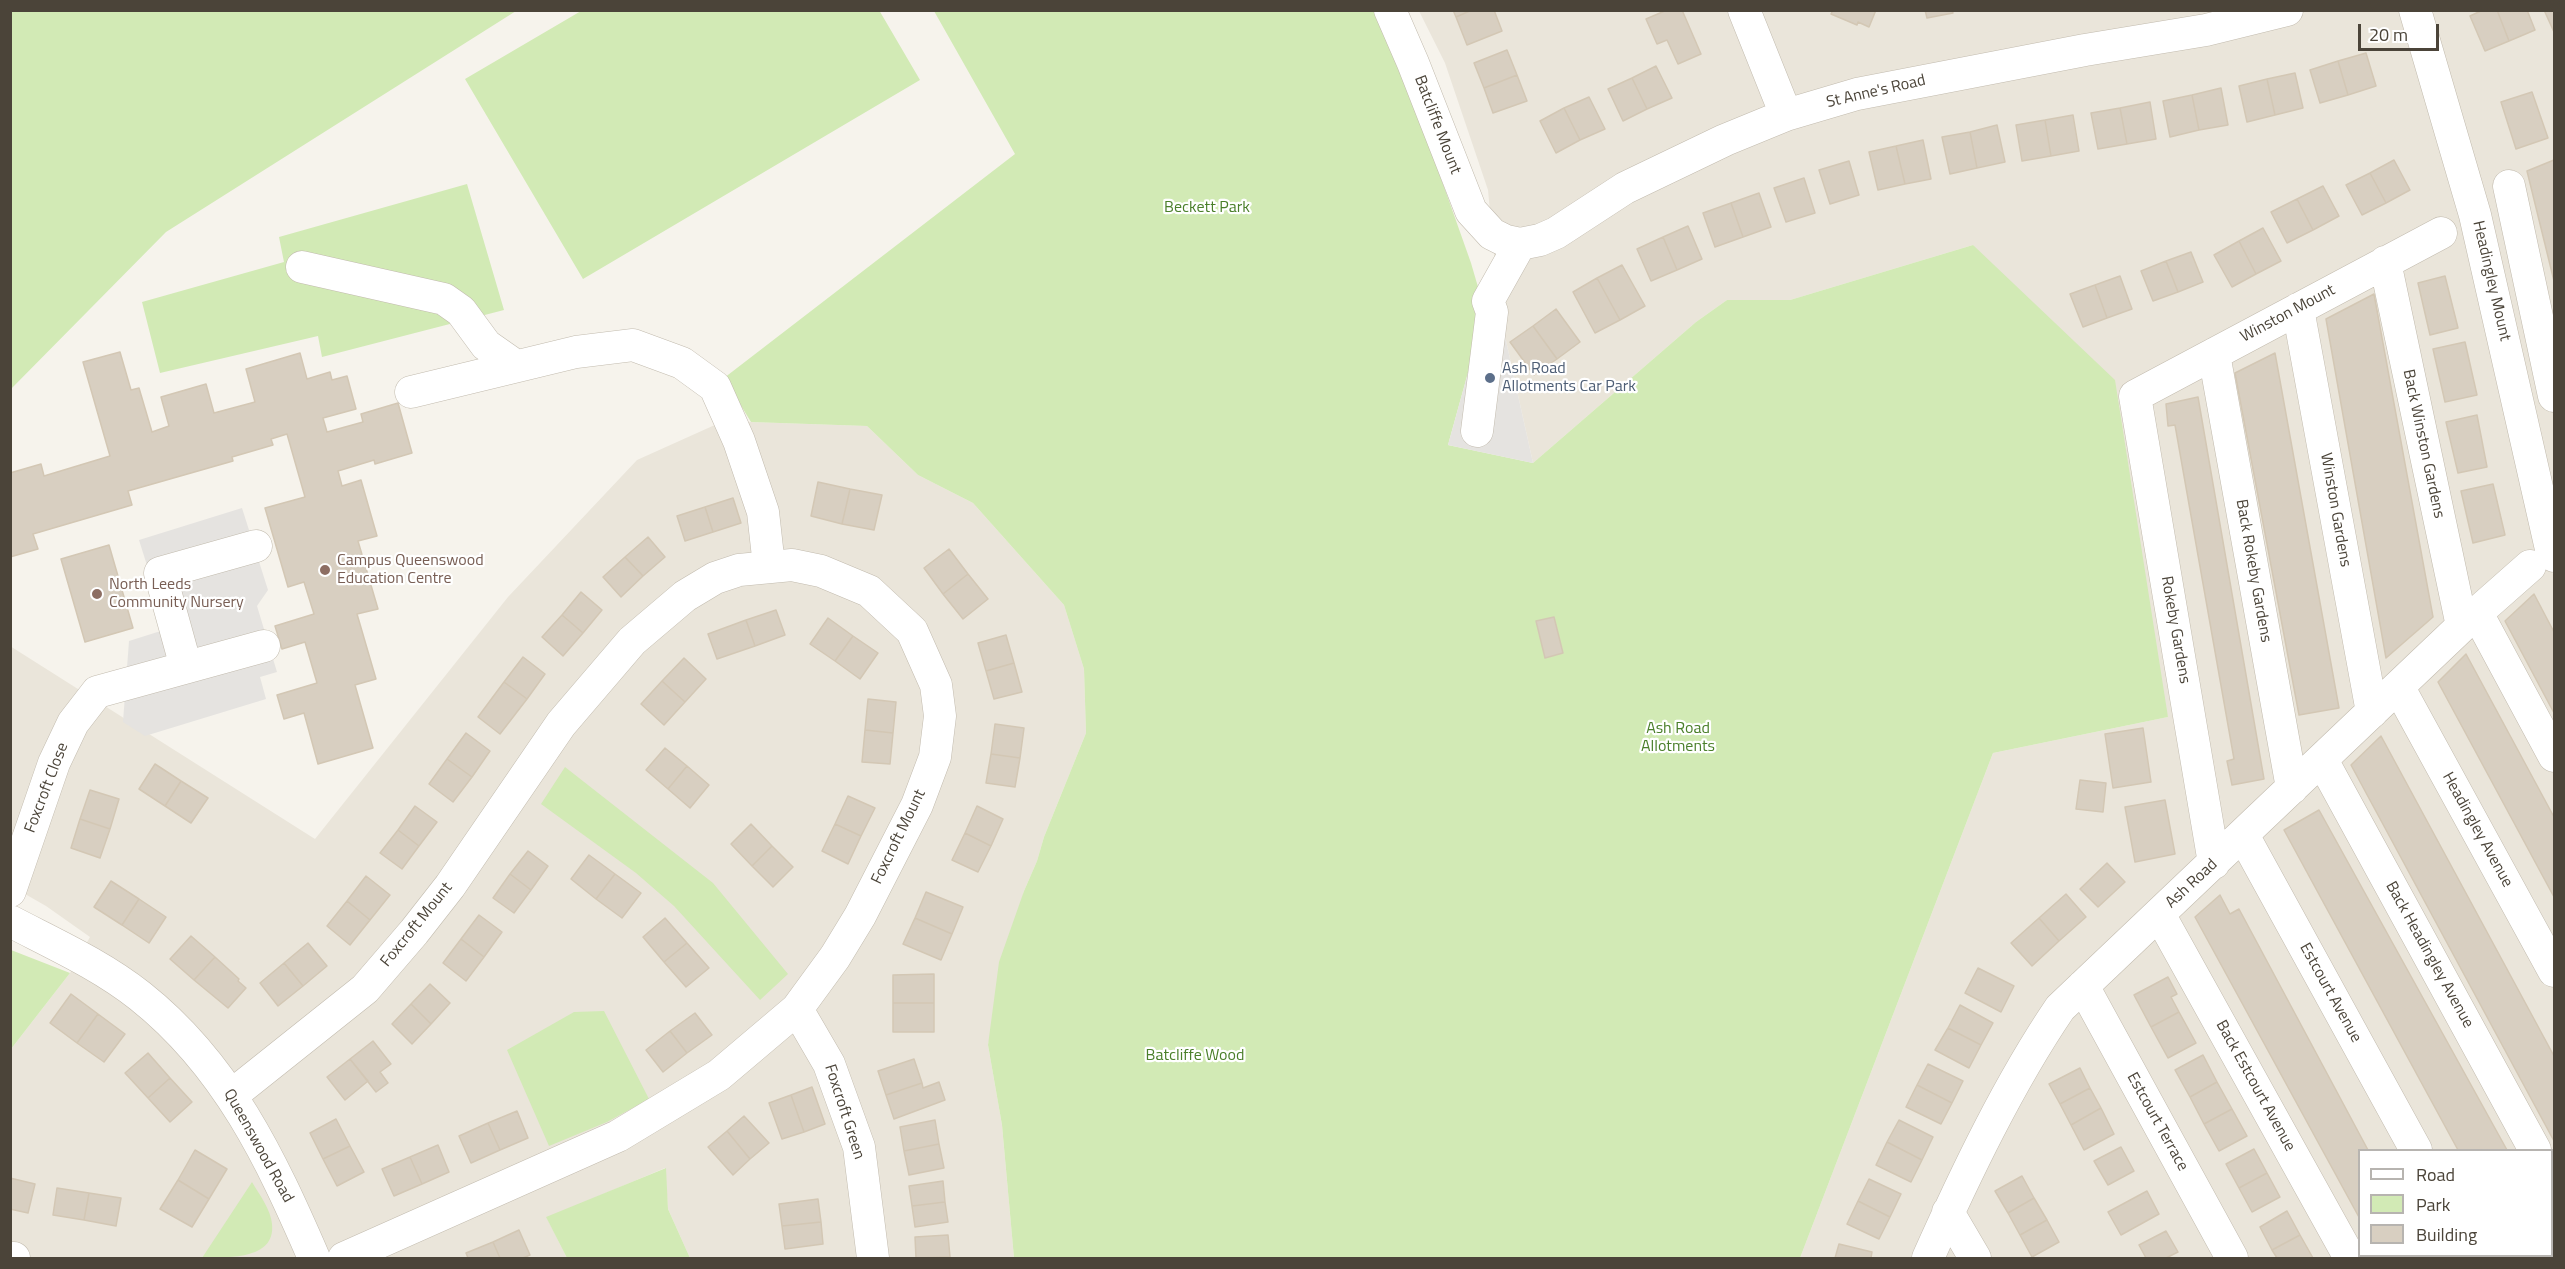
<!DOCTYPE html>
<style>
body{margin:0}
#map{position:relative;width:2565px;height:1269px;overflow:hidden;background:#f6f3ec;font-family:"Titillium Web",sans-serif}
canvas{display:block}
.frame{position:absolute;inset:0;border:12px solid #4b4439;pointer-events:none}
.legend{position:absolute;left:2358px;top:1149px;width:195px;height:108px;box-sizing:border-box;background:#fff;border:2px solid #b7b4b0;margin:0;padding:8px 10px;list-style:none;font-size:18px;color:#4b4439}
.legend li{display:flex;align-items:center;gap:12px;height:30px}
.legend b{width:30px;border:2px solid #b7b4b0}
.scale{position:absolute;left:2358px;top:24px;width:81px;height:27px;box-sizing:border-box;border:3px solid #4b4439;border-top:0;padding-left:8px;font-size:18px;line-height:21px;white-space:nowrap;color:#4b4439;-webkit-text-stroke:4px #fff;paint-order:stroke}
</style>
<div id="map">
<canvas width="2565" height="1269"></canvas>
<div class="frame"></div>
<ul class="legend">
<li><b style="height:8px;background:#fff"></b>Road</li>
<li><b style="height:16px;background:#d2eab5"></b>Park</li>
<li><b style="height:16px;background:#d8cfc1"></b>Building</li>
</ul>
<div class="scale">20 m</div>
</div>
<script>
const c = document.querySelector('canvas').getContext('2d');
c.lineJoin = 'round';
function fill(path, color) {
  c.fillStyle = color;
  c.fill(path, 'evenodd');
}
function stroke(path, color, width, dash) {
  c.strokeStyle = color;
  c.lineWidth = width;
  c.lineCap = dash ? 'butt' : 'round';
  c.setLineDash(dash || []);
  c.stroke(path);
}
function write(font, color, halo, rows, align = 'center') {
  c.font = font + ' "Titillium Web",sans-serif';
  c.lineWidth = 4.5;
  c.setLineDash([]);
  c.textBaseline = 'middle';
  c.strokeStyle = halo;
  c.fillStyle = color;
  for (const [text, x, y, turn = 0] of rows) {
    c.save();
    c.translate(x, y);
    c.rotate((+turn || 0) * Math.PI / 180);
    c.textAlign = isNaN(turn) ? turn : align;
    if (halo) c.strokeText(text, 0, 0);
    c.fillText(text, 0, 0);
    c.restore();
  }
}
fill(new Path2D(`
 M1419,11H2554V545L2535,539L2554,576V1258H1800L1993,753L2168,717L1973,245L1790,300H1727L1696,322L1533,463L1499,309L1488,190L1445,63ZM2360,1150H2552V1256H2360Z
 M751,422L867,426L918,475L973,503L1064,605L1084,669L1086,733L1044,837L1037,861L1024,891L988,1045L1002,1125L1014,1258H690L668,1209L665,1168L547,1218L567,1258H11V1049L70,973L90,937L46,906L11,886L10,646L315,839L508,597L637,460L717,424Z`), '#eae5da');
fill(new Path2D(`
 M879,10L920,80L583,279L465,79L581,11Z
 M10,11L11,10L516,11L166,232L11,389Z
 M934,11H1374L1420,119L1471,263L1485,311L1448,445L1533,463L1696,322L1727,300H1790L1973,245L2115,380L2168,717L1993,753L1800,1258H1014L1002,1125L988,1045L999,962L1024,891L1037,861L1044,837L1086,733L1084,669L1064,605L973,503L918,475L867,426L751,422L724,378L1015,154Z
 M467,184L504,310L322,357L318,336L160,373L142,302L284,262L279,237Z
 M565,767L713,883L788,974L760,1000L674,906L636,873L541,804Z
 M11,950L70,973L11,1049Z
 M604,1011L649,1099L607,1122L549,1146L507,1050L574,1012Z
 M666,1168L668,1209L690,1258H567L546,1217Z
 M252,1182C259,1194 271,1210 272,1224C276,1261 225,1257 202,1258Z`), '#d2eab5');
fill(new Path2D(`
 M1499,309L1533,463L1448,445L1485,311Z
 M242,508L268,590L257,606L277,672L260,677L266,699L145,736L123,722L129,641L167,629L139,540Z`), '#e5e3e0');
const building = new Path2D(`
 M1453,10H1472L1456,17Z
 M1472,10H1494L1502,31L1467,45L1456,17Z
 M1667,10H1682L1701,54L1678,64L1667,40L1657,44L1646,19Z
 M1833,10H1876L1869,27L1858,22L1857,25L1831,14Z
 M1925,10H1952L1953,13L1927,18Z
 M2483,10H2497L2509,41L2485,51L2470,16Z
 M2497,10H2527L2535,30L2509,41Z
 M2544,10H2554V32Z
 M1507,50L1517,75L1484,88L1474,63Z
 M2366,53L2376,86L2348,95L2338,61Z
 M2338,61L2348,95L2320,103L2310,70Z
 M1656,66L1672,98L1647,109L1632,78Z
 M2295,73L2303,108L2275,115L2267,79Z
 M1517,75L1527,101L1493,113L1484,88Z
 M1632,78L1647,109L1623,121L1608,89Z
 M2267,79L2275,115L2247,122L2239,86Z
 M2221,88L2228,125L2199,130L2192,95Z
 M2532,92L2548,138L2516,149L2501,102Z
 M2192,95L2199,130L2170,137L2163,101Z
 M1589,97L1605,129L1580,140L1564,108Z
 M2150,102L2156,139L2127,144L2120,108Z
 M1564,108L1580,140L1556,153L1540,121Z
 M2120,108L2127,144L2098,149L2091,113Z
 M2073,115L2079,151L2051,156L2045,120Z
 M2045,120L2051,156L2022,161L2016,125Z
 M1997,125L2005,162L1977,168L1970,132Z
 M1970,132L1977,168L1950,174L1942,137Z
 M1923,140L1931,179L1905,184L1896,146Z
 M1896,146L1905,184L1878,190L1869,152Z
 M2394,160L2410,190L2386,203L2370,173Z
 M2554,160V281L2527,171Z
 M1849,161L1859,195L1830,204L1819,170Z
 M2370,173L2386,203L2362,215L2346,185Z
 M1804,178L1815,213L1786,222L1774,188Z
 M2323,186L2339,216L2313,230L2297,199Z
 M1759,193L1771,227L1743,237L1731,203Z
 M2297,199L2313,230L2287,243L2271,212Z
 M1731,203L1743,237L1715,247L1703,213Z
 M1688,226L1702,259L1677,270L1663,237Z
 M2263,228L2281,261L2256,274L2239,241Z
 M1663,237L1677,270L1651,281L1637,249Z
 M2239,241L2256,274L2232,287L2214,255Z
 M2191,252L2203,282L2178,292L2166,261Z
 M2166,261L2178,292L2153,301L2141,271Z
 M1622,265L1645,306L1620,320L1597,278Z
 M2120,276L2132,309L2107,318L2095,285Z
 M2445,276L2458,328L2430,335L2418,283Z
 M1597,278L1620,320L1595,333L1573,292Z
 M2095,285L2107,318L2083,327L2070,294Z
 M2374,294L2433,617L2386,658L2326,319Z
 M1556,309L1580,342L1557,359L1533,326Z
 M1533,326L1557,359L1534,375L1510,342Z
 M2465,342L2477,395L2445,402L2433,349Z
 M120,352L131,390L139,388L152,432L169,426L161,397L206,384L214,413L255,402L246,369L300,353L307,379L330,372L332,380L347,376L356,409L323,418L327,432L363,422L361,414L398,403L412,453L375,464L374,460L338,471L342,486L361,480L377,536L358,541L378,609L357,614L376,679L355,685L373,748L318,764L304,713L284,719L277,695L317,683L305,642L282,649L275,626L314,614L304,582L288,587L265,508L305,497L287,434L271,439L273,445L232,457L233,461L128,491L132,505L33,534L38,549L10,557V473L41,464L44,476L110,456L83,362Z
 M2275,353L2339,708L2299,715L2235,373Z
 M2198,397L2264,779L2232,785L2227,761L2234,759L2175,425L2168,426L2166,404Z
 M2477,415L2487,467L2458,473L2446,422Z
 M818,482L850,489L842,524L811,516Z
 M2493,484L2505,535L2473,543L2461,491Z
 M850,489L882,495L874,530L842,524Z
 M733,498L741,523L713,532L705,507Z
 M705,507L713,532L685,541L677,516Z
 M648,537L665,557L643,576L625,557Z
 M109,545L133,628L85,642L61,559Z
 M949,549L968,574L943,594L924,568Z
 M625,557L643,576L621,597L603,577Z
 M968,574L988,599L963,619L943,594Z
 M581,592L602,610L583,633L562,615Z
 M2534,594L2554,632V713L2505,621Z
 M776,610L785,635L755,646L746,620Z
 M562,615L583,633L563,656L542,637Z
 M1554,617L1563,653L1545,658L1536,621Z
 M828,618L853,636L835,661L810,644Z
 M746,620L755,646L717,659L708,634Z
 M1006,635L1014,663L986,671L978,643Z
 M853,636L878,653L860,679L835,661Z
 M2466,654L2554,817V897L2438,682Z
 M523,657L545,674L527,699L504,682Z
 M684,658L706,679L685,702L662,681Z
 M1014,663L1022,692L994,699L986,671Z
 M662,681L685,702L664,725L641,704Z
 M504,682L527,699L500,734L478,717Z
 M868,699L896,702L893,733L865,730Z
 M995,724L1024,728L1020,758L991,754Z
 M2143,728L2151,782L2113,788L2105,734Z
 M865,730L893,733L890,764L862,762Z
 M466,733L490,751L472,777L447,759Z
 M2381,736L2554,1056V1141L2351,765Z
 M665,748L687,766L668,789L646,770Z
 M991,754L1020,758L1015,787L986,783Z
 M447,759L472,777L453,802L429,784Z
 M155,764L181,781L165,806L139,789Z
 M687,766L709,785L690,808L668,789Z
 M2080,780L2106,783L2103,812L2076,809Z
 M181,781L208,798L191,823L165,806Z
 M90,790L119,799L110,829L80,819Z
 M848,796L875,808L861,836L835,824Z
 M2165,800L2175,854L2135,862L2125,807Z
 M415,806L437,822L419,846L398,830Z
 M977,806L1003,819L991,846L965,833Z
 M2319,810L2507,1150H2458L2284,830Z
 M80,819L110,829L100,858L71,848Z
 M751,824L772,846L752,866L731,844Z
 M835,824L861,836L848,864L822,851Z
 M398,830L419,846L402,869L380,853Z
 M965,833L991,846L978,872L952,860Z
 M772,846L793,867L773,887L752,866Z
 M528,851L548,866L531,890L510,874Z
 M589,855L615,874L596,899L571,879Z
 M2107,863L2125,882L2098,907L2080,889Z
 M510,874L531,890L514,913L493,898Z
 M615,874L641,893L622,918L596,899Z
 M366,876L390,895L370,920L347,901Z
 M111,881L139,899L122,925L94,907Z
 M926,892L963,907L952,934L915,918Z
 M2066,894L2086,917L2059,941L2039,918Z
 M2220,895L2230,914L2239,909L2368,1150H2360V1219L2195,917Z
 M139,899L166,917L149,943L122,925Z
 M347,901L370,920L350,945L327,926Z
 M479,915L502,932L484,957L461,939Z
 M665,918L687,943L664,962L643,937Z
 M915,918L952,934L941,960L903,944Z
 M2039,918L2059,941L2032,966L2011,943Z
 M191,936L215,957L194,980L170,959Z
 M461,939L484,957L466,981L443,963Z
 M308,943L327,966L303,986L284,963Z
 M687,943L709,968L686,987L664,962Z
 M215,957L239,979L238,981L246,988L228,1008L194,980Z
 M284,963L303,986L278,1006L260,983Z
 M1978,968L2014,986L2001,1012L1965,993Z
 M934,974V1003H893V975Z
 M2168,977L2177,994L2171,997L2179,1012L2151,1027L2134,995Z
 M430,984L450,1003L431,1024L411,1004Z
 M71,994L98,1014L77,1043L50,1023Z
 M893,1003H934V1032H893Z
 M411,1004L431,1024L412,1044L392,1024Z
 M1960,1005L1993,1023L1981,1045L1948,1028Z
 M2179,1012L2196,1043L2168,1058L2151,1027Z
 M695,1013L712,1035L687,1053L670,1031Z
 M98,1014L125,1034L104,1062L77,1043Z
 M1948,1028L1981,1045L1969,1068L1935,1050Z
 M670,1031L687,1053L663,1072L646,1050Z
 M373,1041L391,1064L380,1072L388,1083L376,1092L350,1059Z
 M148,1053L170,1078L148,1098L125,1073Z
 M2203,1055L2217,1082L2190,1097L2175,1070Z
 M350,1059L368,1081L345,1100L327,1077Z
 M914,1059L922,1083L886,1095L878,1071Z
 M1928,1064L1963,1081L1952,1103L1917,1085Z
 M2080,1068L2090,1088L2060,1104L2049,1084Z
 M170,1078L192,1102L170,1122L148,1098Z
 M939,1082L945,1100L894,1119L886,1095L922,1083L923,1088Z
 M2217,1082L2232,1109L2204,1124L2190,1097Z
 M1917,1085L1952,1103L1941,1124L1906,1107Z
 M812,1087L825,1124L804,1132L791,1095Z
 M2090,1088L2101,1108L2071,1125L2060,1104Z
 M791,1095L804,1132L782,1139L769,1103Z
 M2101,1108L2114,1134L2084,1150L2071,1125Z
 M2232,1109L2247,1136L2219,1151L2204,1124Z
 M517,1111L528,1138L500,1150L488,1123Z
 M744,1116L769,1143L750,1159L727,1131Z
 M336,1119L350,1146L323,1159L310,1133Z
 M935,1120L939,1144L904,1151L900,1127Z
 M1899,1120L1933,1137L1922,1160L1887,1142Z
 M488,1123L500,1150L471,1163L459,1136Z
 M727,1131L750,1159L733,1175L708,1147Z
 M1887,1142L1922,1160L1911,1182L1876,1165Z
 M939,1144L944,1168L909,1175L904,1151Z
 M438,1145L449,1172L422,1184L410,1157Z
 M350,1146L364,1172L337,1186L323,1159Z
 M2121,1147L2134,1171L2108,1185L2094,1161Z
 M2254,1149L2267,1173L2239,1188L2226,1164Z
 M195,1150L227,1169L209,1199L178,1180Z
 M410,1157L422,1184L394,1196L382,1169Z
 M2267,1173L2280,1197L2252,1212L2239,1188Z
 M2022,1176L2034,1198L2008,1213L1995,1191Z
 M10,1178L35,1184L28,1213L10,1209Z
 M1869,1179L1901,1194L1890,1217L1858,1201Z
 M178,1180L209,1199L192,1227L160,1209Z
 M943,1181L945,1202L912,1206L909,1186Z
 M57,1188L89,1193L84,1220L53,1215Z
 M2147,1191L2159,1214L2121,1235L2108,1212Z
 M89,1193L121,1198L116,1226L84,1220Z
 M2034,1198L2047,1220L2020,1235L2008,1213Z
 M818,1199L821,1222L782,1226L779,1204Z
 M1858,1201L1890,1217L1879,1239L1847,1224Z
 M945,1202L948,1222L915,1227L912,1206Z
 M2287,1211L2300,1235L2272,1250L2260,1227Z
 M2047,1220L2059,1242L2032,1257L2020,1235Z
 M821,1222L823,1244L785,1249L782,1226Z
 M519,1230L530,1255L523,1258H500L493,1242Z
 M2166,1231L2178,1252L2166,1258H2146L2139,1245Z
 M2552,1231L2554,1237V1258H2517L2515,1256H2552Z
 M948,1235L950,1257L916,1258L915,1237Z
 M2300,1235L2313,1258H2277L2272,1250Z
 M493,1242L500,1258H468L466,1253Z
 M1839,1244L1872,1252L1871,1258H1835Z
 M2379,1256H2424L2426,1258H2381Z`);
fill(building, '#d8cfc1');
stroke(building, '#d3c7b4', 1.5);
const minor = new Path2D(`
 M1390,10L1413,63L1471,211L1492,234L1506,241L1520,244L1540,240L1556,233L1625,188L1725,140L1786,115L1857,94L2085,50L2206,30L2287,10
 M1744,10L1786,115
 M2415,10L2475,215L2551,549L2554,556
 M2509,186L2554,396
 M2385,262L2462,626
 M302,267L444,299L461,311L486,345L516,366
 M2298,309L2372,712
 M2214,354L2292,788
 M411,392L576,352L633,345L682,363L715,387L739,441L763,512L769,566
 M1477,431L1492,312L1488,301L1520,244
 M2477,613L2554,756
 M186,667L160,573L256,546
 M2399,688L2554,971
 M2322,760L2535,1150
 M2243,835L2416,1150
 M2214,863L2135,396L2441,233
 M10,891L54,763L73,723L97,692L264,646
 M2159,914L2350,1258
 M10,921C54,944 101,965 140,996C227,1065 271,1159 314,1258
 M2083,986L2232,1258
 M797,1009L829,1064L859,1147L873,1258
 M232,1095L365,989L414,932L450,886L561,724L632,641L685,596L715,578L739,570L792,565L821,571L869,591L912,631L936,685L940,716L935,757L917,805L860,916L835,957L797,1009L719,1075L618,1136L344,1258
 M2552,1180L2554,1185
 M1948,1212L1975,1258
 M2473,1256L2475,1258
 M10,1258H14
 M1928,1258C1965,1175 2009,1083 2060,1008L2462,626L2530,566`);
stroke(minor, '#c2bbae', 33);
stroke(minor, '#fff', 32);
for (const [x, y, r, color] of [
 [1490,378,6,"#5c6f8a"],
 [325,570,6,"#8d6e63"],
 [97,594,6,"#8d6e63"]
]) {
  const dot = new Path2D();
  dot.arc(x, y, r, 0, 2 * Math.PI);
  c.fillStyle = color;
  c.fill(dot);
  stroke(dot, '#fff', 2);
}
write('16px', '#4b4439', '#fff', [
 ["St Anne's Road",1876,92,-13],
 ["Batcliffe Mount",1437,125,69],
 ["Headingley Mount",2491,281,77],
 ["Winston Mount",2288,314,-28],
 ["Back Winston Gardens",2423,444,78],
 ["Winston Gardens",2335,510,80],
 ["Back Rokeby Gardens",2253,571,80],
 ["Rokeby Gardens",2175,630,80],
 ["Foxcroft Close",47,788,-69],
 ["Headingley Avenue",2477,830,61],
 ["Foxcroft Mount",899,837,-64],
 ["Ash Road",2192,884,-43],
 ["Foxcroft Mount",417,925,-51],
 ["Back Headingley Avenue",2429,955,61],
 ["Estcourt Avenue",2330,993,61],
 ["Back Estcourt Avenue",2255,1086,61],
 ["Foxcroft Green",844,1112,72],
 ["Estcourt Terrace",2157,1122,61],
 ["Queenswood Road",258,1146,61]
]);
write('16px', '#4a7f2a', '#fff', [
 ["Beckett Park",1207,208],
 ["Ash Road",1678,729],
 ["Allotments",1678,747],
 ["Batcliffe Wood",1195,1056]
]);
write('16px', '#4e5e75', '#fff', [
 ["Ash Road",1502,369],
 ["Allotments Car Park",1502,387]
], 'left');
write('16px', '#785e54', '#fff', [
 ["Campus Queenswood",337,561],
 ["Education Centre",337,579],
 ["North Leeds",109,585],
 ["Community Nursery",109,603]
], 'left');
</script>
